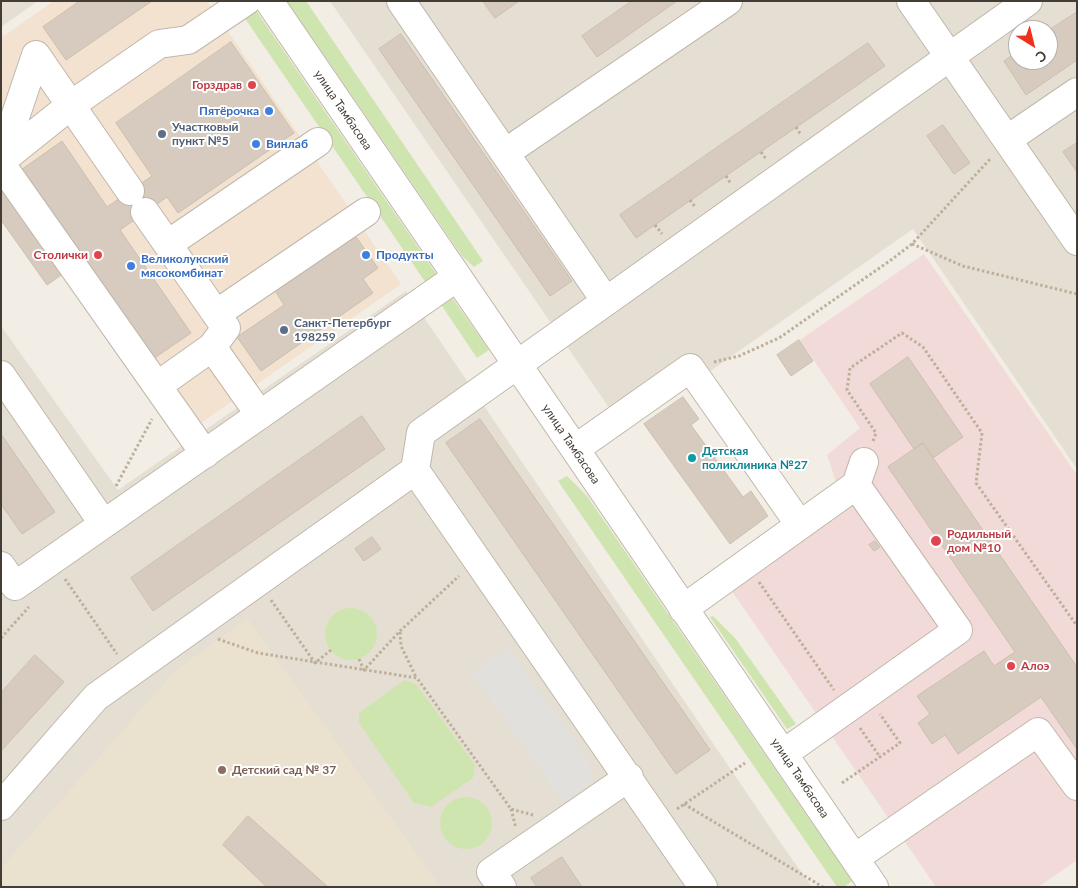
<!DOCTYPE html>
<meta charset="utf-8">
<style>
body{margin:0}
#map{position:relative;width:1078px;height:888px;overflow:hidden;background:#f2ede5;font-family:Lato,sans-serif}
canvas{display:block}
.frame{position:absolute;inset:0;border:2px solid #443d35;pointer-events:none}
.north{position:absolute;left:1008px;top:20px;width:50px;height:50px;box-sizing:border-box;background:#fff;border:1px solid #b4b1ae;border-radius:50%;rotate:144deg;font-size:14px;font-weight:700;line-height:20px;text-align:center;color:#443d35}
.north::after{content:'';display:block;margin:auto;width:18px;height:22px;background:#f1301c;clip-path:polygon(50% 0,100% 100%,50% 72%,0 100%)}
</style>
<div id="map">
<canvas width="1078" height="888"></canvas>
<div class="frame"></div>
<div class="north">С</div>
</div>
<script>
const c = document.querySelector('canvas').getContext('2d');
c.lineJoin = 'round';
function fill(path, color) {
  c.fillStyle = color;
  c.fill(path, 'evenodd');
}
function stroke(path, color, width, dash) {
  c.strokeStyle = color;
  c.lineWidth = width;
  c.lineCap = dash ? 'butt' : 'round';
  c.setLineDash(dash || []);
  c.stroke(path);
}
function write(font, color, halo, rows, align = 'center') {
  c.font = font + ' Lato,sans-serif';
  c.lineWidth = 4;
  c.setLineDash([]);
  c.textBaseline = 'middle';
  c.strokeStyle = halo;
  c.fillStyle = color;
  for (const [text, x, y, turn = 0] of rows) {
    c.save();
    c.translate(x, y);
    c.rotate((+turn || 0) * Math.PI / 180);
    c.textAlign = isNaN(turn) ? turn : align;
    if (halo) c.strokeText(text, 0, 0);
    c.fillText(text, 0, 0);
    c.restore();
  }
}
fill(new Path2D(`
 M1,1H38L1,27Z
 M330,1H1077V469L913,229L625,431ZM1018,30H1048V60H1018Z
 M406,291L780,842L812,887H1V326L118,490Z`), '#e5dfd3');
fill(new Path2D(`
 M54,1H207L401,284L178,439L1,186V38Z`), '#f3e2d0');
fill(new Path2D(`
 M247,618L441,887H1V868L174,672Z`), '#eae1cf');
fill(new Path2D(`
 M924,254L1077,475V860L1038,887H936L729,587L837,485L827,455L860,428L800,340Z`), '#f2dad8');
fill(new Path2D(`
 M287,1H306L483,261L474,267L462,256Z
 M255,9L439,278L428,286L244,17Z
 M451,296L489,350L477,358L440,303Z
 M567,476L587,496L852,881L844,887H837L558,481Z
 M325 634a26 26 0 1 1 52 0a26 26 0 1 1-52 0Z
 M713,616L735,638L796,724L787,729L710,617Z
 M404,680L416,684L475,765L473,778L431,807L414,803L359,723V713Z
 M440 823a26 26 0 1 1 52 0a26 26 0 1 1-52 0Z`), '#cfe5af');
fill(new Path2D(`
 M508,647L589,762L592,782L563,802L472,672Z`), '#e2e0dd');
const building = new Path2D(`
 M80,1H152L66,60L43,27Z
 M483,1H519L495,18Z
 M632,1H677L597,57L582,36Z
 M1077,12V60L1026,95L1004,61L1018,51V60H1048V31Z
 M401,34L572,281L550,296L379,49Z
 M231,42L294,133L178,213L167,197L120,230L191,333L153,359L21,170L62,141L107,207L152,176L116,123Z
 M868,43L885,66L636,238L620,215Z
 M943,125L970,163L954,174L927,136Z
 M1077,143V172L1063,152Z
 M1,184L64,273L47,285L1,220Z
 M354,234L378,268L363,279L373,293L261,371L237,337L284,305L274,289Z
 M799,340L813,361L791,376L777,355Z
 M908,357L963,437L933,458L923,443L914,449L870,384Z
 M683,397L699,419L691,425L743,497L751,491L768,516L730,544L644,424Z
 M362,416L385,449L153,611L131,578Z
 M480,419L710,750L676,774L446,443Z
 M1,434L55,512L22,534L1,504Z
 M923,443L1077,667V749L1041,697L958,754L945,735L932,744L918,723L930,714L917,696L984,651L994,666L1015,652L888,467Z
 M372,537L381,549L364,561L355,549Z
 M875,541L880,547L874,551L869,545Z
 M35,655L64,682L1,751V693Z
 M248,816L328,887H267L223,845Z
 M562,857L582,887H537L531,878Z`);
fill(building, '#d6cbbe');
stroke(building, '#cdbfae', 1);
const minor = new Path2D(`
 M269,1L874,887
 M401,1L605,300
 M911,1L1077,241
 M36,55L130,191
 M1008,139L1077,92
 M505,153L728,1
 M1,159L36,55
 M1,161L71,105L159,44L188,40L246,1
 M1,164L205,454
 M145,212L226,328L212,347L260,415
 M168,244L318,142
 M216,314L366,212
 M1,375L103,523
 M157,386L212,347
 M575,449L690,368L800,525
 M415,470L703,887
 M1,566L15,586L457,277
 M683,609L856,485
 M783,754L958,630L856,485L864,462
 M1,806L96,697L415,470L421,433L1028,1
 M855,858L1038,732L1077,786
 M502,887L491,872L629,777`);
stroke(minor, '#c0b7ab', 30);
stroke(new Path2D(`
 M796,127L801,135
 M761,152L766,159
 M726,176L731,184
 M690,200L696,208
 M655,225L662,234
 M912,244L963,266L1077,294
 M714,362L739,356L779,338L891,260L912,244L991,158
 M873,441L876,433L847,390L850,368L902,333L923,347L982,433L976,483L1077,626
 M116,486L152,419
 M65,579L117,654
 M759,582L834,690
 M271,600L315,663L331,650
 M400,632L401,646L416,677
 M1,638L29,607
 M218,639L258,653L417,678L511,809L533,815
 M359,659L364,670L400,631L459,576
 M860,728L880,757
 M842,783L900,743L880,714
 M684,804L823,887
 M511,809L516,828
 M677,809L745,763`), '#beaf9a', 3, [2.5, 2.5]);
stroke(minor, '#fff', 28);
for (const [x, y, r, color] of [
 [252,85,5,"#e0444e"],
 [269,111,5,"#3f7fe0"],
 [162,134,5,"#5c6f8a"],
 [256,144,5,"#3f7fe0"],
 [98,255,5,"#e0444e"],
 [366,255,5,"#3f7fe0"],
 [131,266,5,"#3f7fe0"],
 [284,330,5,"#5c6f8a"],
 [692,458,5,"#0f9aa8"],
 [936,541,6,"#e0444e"],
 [1011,666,5,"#e0444e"],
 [222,770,5,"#8d6e63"]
]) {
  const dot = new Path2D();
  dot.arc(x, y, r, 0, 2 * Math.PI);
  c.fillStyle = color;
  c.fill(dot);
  stroke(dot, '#fff', 2);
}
write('bold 12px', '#be3a42', '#fff', [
 ["Горздрав",242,85],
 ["Столички",88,255],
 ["Родильный",947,534,"left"],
 ["дом №10",947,548,"left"],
 ["Алоэ",1021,666,"left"]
], 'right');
write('12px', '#443d35', '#fff', [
 ["улица Тамбасова",343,110,56],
 ["улица Тамбасова",571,444,56],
 ["улица Тамбасова",800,778,56]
]);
write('bold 12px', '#366cbe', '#fff', [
 ["Пятёрочка",259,111,"right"],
 ["Винлаб",266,144],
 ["Продукты",376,255],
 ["Великолукский",141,259],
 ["мясокомбинат",141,273]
], 'left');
write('bold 12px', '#4e5e75', '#fff', [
 ["Участковый",172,127],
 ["пункт №5",172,141],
 ["Санкт-Петербург",294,323],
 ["198259",294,337]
], 'left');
write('bold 12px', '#0d838f', '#fff', [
 ["Детская",702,451],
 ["поликлиника №27",702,465]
], 'left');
write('bold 12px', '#785e54', '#fff', [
 ["Детский сад № 37",232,770]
], 'left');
</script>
